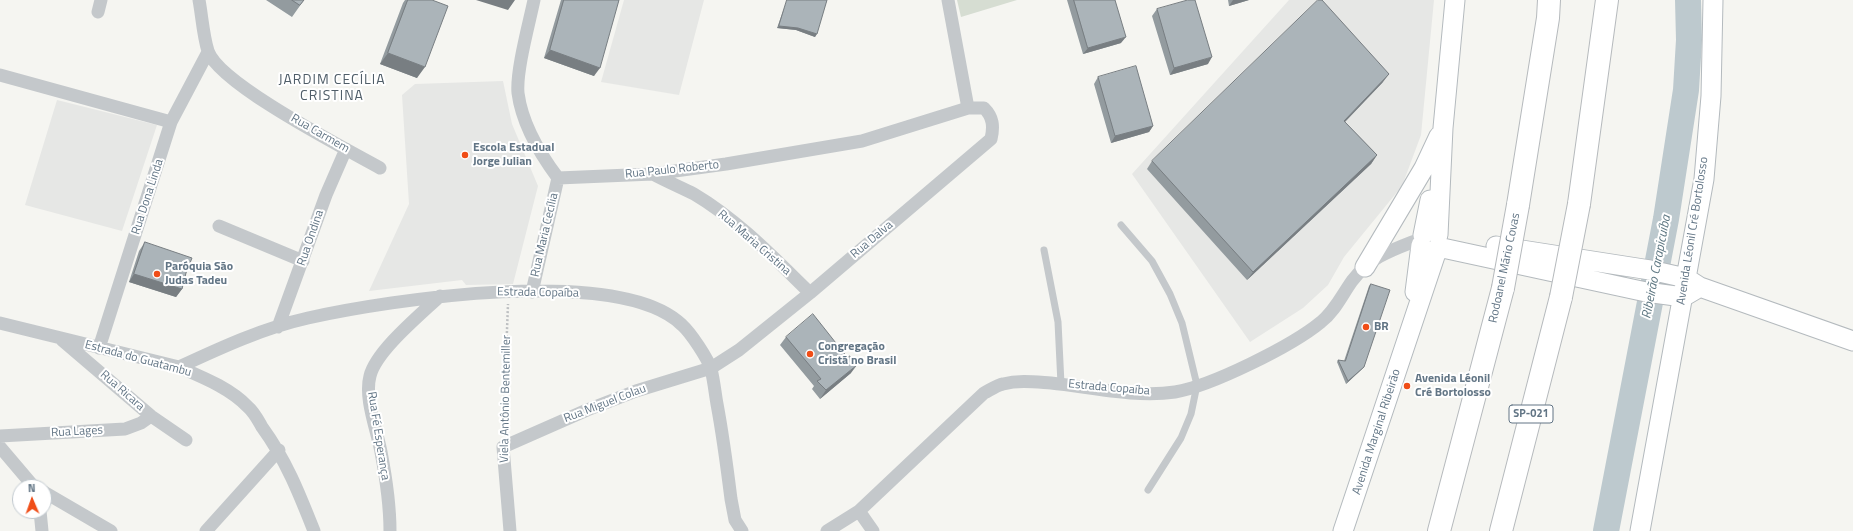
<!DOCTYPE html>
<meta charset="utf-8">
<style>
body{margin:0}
#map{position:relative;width:1853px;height:531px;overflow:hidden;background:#f5f5f1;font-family:"Titillium Web",sans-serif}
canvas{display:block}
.north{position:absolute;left:12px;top:479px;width:40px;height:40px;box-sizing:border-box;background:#fff;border:1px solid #c0c8ce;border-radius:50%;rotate:358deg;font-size:11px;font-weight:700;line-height:16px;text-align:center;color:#627585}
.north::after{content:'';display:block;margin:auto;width:14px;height:18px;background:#f04d17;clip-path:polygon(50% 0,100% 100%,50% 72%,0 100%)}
</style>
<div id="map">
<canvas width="1853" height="531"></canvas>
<div class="north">N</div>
</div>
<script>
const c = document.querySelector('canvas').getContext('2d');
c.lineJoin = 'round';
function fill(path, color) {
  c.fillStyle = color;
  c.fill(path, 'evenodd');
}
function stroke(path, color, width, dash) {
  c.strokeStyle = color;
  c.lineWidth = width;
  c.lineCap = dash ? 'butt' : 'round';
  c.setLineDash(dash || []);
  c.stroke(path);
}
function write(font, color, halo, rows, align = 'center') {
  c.font = font + ' "Titillium Web",sans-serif';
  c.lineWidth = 4;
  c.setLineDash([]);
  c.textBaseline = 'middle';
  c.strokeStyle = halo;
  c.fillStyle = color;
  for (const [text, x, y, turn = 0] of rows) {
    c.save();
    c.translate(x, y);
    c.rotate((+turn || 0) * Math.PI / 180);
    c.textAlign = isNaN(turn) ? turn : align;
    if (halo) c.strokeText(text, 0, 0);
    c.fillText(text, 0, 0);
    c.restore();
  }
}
fill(new Path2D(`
 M624,0H704L679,95L601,82Z
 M1289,0H1434L1421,135L1402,186L1344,257L1328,285L1303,308L1250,342L1132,174Z
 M503,81L512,124L538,186L513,284L466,285L462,280L369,291L409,204L402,95L415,84Z
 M57,100L157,125L122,231L25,205Z`), '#e6e7e5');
fill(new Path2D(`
 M957,0H1017L961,17Z`), '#d6ddd2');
stroke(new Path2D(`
 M1606,531L1666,219L1686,90L1689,40L1688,0`), '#bdc9ce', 26);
const secondary = new Path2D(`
 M1423,235L1430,200
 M1438,235L1443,128L1455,0
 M1496,246L1650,270L1686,278L1700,287L1853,341
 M1365,267L1424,168L1439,136
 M1415,292L1421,245
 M1343,531L1438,247L1646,292L1683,297L1700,287
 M1640,531L1704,179L1711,96L1713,0`);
const motorway = new Path2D(`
 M1579,204L1607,0
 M1518,205L1548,18L1549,0
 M1439,531L1503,288
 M1501,531L1561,297`);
stroke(secondary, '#b4babe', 21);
stroke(motorway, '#b6babd', 24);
stroke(new Path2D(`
 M503,433L508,304`), '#bec0c2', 2.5, [2, 2]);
stroke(new Path2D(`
 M1121,225L1152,261L1170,294L1182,323L1197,385L1191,414L1181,438L1148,490
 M1044,250L1058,322L1061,384`), '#c4c8cb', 7);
stroke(new Path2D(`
 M199,0C202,16 203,35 208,51C219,84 346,149 380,168
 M534,0C529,24 516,71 518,93C522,124 540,154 558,178
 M948,0L968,108
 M98,12L101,0
 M0,75L171,122
 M653,174C666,181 680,187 694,194C738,220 774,258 810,293
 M219,226L303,261
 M532,292L558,178
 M0,323L179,367C202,377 230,388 248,407C254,412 258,420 262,427C286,460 299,493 314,531
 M278,327L326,195L346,149
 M62,340L151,416L186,440
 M99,348L171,122L208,52
 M179,367C220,348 263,328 308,318C389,300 620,264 682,325C691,333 708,359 711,369C714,381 715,393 717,404C723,436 727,467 731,499L735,520L742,531
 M0,436L125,429L141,423L151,416
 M0,447L34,487
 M44,492L111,531
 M40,511L42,531
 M859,511L873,531
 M206,531L279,450
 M390,531C390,505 386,478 381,452C377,430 364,398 370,376C376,351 420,315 440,296
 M510,531L503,447L587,410L636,391L711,368L739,350L810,293L991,139C994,126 993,117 984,108H968L862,141L726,164L653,174L558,178
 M827,531L859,511L984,393C990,390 997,385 1003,384C1019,380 1035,382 1051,383C1090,387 1136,398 1175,392C1211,386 1292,346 1321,322C1335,311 1342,295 1352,281C1371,256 1392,250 1420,239`), '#c4c8cb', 13);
stroke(secondary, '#fff', 19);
stroke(motorway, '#fff', 22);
const motorwayBridge = new Path2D(`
 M1503,288L1518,205
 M1561,297L1579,204`);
stroke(motorwayBridge, '#b6babd', 24, []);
stroke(motorwayBridge, '#fff', 22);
fill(new Path2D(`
 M266,0H304L292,17Z
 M405,0H432L417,78L380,64L403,3Z
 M561,0H619L594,76L544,58Z
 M787,0H827L815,37L796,30L777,28Z
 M1067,0H1115L1121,43L1083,54Z
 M1228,0H1249L1229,6Z
 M1157,9L1208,64L1170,75L1152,16Z
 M1098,77L1153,126L1149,132L1111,143L1094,84Z
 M1383,82L1345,122L1377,155L1371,164L1247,280L1147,169L1152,161Z
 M145,242L186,273L182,289L176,297L129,282L139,251Z
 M1371,284L1364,367L1362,369L1346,384L1337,362L1338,360L1344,361L1369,286Z
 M786,337L847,357L851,373L820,399L812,389L814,386L780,345Z`), '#939b9f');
fill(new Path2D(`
 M476,0H515L508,10Z
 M1233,0H1249L1229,6Z
 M779,26L798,28L817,34L815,37L796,30L777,28Z
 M1126,37L1121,43L1083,54L1088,48Z
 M550,50L600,68L594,76L544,58Z
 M388,53L425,67L417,78L380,64Z
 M1212,57L1208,64L1170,75L1174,68Z
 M1389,74L1383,82L1338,129L1344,121Z
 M1153,126L1149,132L1111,143L1115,136Z
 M1377,155L1371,164L1247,280L1253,272Z
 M134,274L182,289L176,297L129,282Z
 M857,365L851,373L820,399L826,390Z
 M1364,367L1362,369L1346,384L1348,381Z`), '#787e82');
const building = new Path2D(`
 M292,0H304L300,5Z
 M408,0H432L448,6L425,67L388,53Z
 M564,0H619L600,68L550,50Z
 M787,0H827L817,34L798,28L779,26Z
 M1074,0H1115L1126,37L1088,48Z
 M1188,0H1195L1212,57L1174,68L1157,9Z
 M1318,0H1322L1389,74L1344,121L1377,155L1253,272L1152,161Z
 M1136,66L1153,126L1115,136L1098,77Z
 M145,242L192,258L186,273L182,289L134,274Z
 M1371,284L1390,290L1364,367L1348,381L1338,360L1345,361Z
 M813,314L847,357L850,356L857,365L826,390L817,381L821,379L786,337Z`);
fill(building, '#abb4b9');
stroke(building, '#787e82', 1);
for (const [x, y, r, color] of [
 [465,155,4,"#f04d17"],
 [157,274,4,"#f04d17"],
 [1366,327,4,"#f04d17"],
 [810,354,4,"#f04d17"],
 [1407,386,4,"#f04d17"]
]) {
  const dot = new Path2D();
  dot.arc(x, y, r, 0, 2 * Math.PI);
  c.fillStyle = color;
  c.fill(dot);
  stroke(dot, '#fff', 1.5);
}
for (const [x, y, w] of [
 [1531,414,44]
]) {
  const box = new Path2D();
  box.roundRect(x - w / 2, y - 9, w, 18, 3);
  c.fillStyle = '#fff';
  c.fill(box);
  stroke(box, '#627585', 1);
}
write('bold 11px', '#627585', null, [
 ["SP-021",1531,414]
]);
write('12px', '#627585', '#fff', [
 ["Rua Carmem",320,134,30],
 ["Rua Paulo Roberto",672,170,-6],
 ["Rua Dona Linda",148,197,-72],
 ["Avenida Léonil Cré Bortolosso",1693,231,-81],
 ["Rua Maria Cecília",545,235,-77],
 ["Rua Ondina",311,238,-71],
 ["Rua Dalva",872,240,-40],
 ["Rua Maria Cristina",754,243,41],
 ["Rodoanel Mário Covas",1505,268,-78],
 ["Estrada Copaíba",538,293,1],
 ["Estrada do Guatambu",138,359,15],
 ["Estrada Copaíba",1109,388,5],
 ["Rua Ricara",122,391,41],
 ["Viela Antônio Bentemiller",506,399,-89],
 ["Rua Miguel Colau",605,404,-21],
 ["Rua Lages",77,432,-3],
 ["Avenida Marginal Ribeirão",1377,432,-72],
 ["Rua Fé Esperança",378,436,81]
]);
write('bold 12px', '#627585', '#fff', [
 ["Escola Estadual",473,148],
 ["Jorge Julian",473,162],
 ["Paróquia São",165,267],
 ["Judas Tadeu",165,281],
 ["BR",1374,327],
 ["Congregação",818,347],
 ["Cristã no Brasil",818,361],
 ["Avenida Léonil",1415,379],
 ["Cré Bortolosso",1415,393]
], 'left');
write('italic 13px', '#5e7782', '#fff', [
 ["Ribeirão Carapicuíba",1657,267,-79]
]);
c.letterSpacing = '1px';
write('14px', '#505e69', '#fff', [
 ["JARDIM CECÍLIA",332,81],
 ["CRISTINA",332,97]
]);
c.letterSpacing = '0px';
</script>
